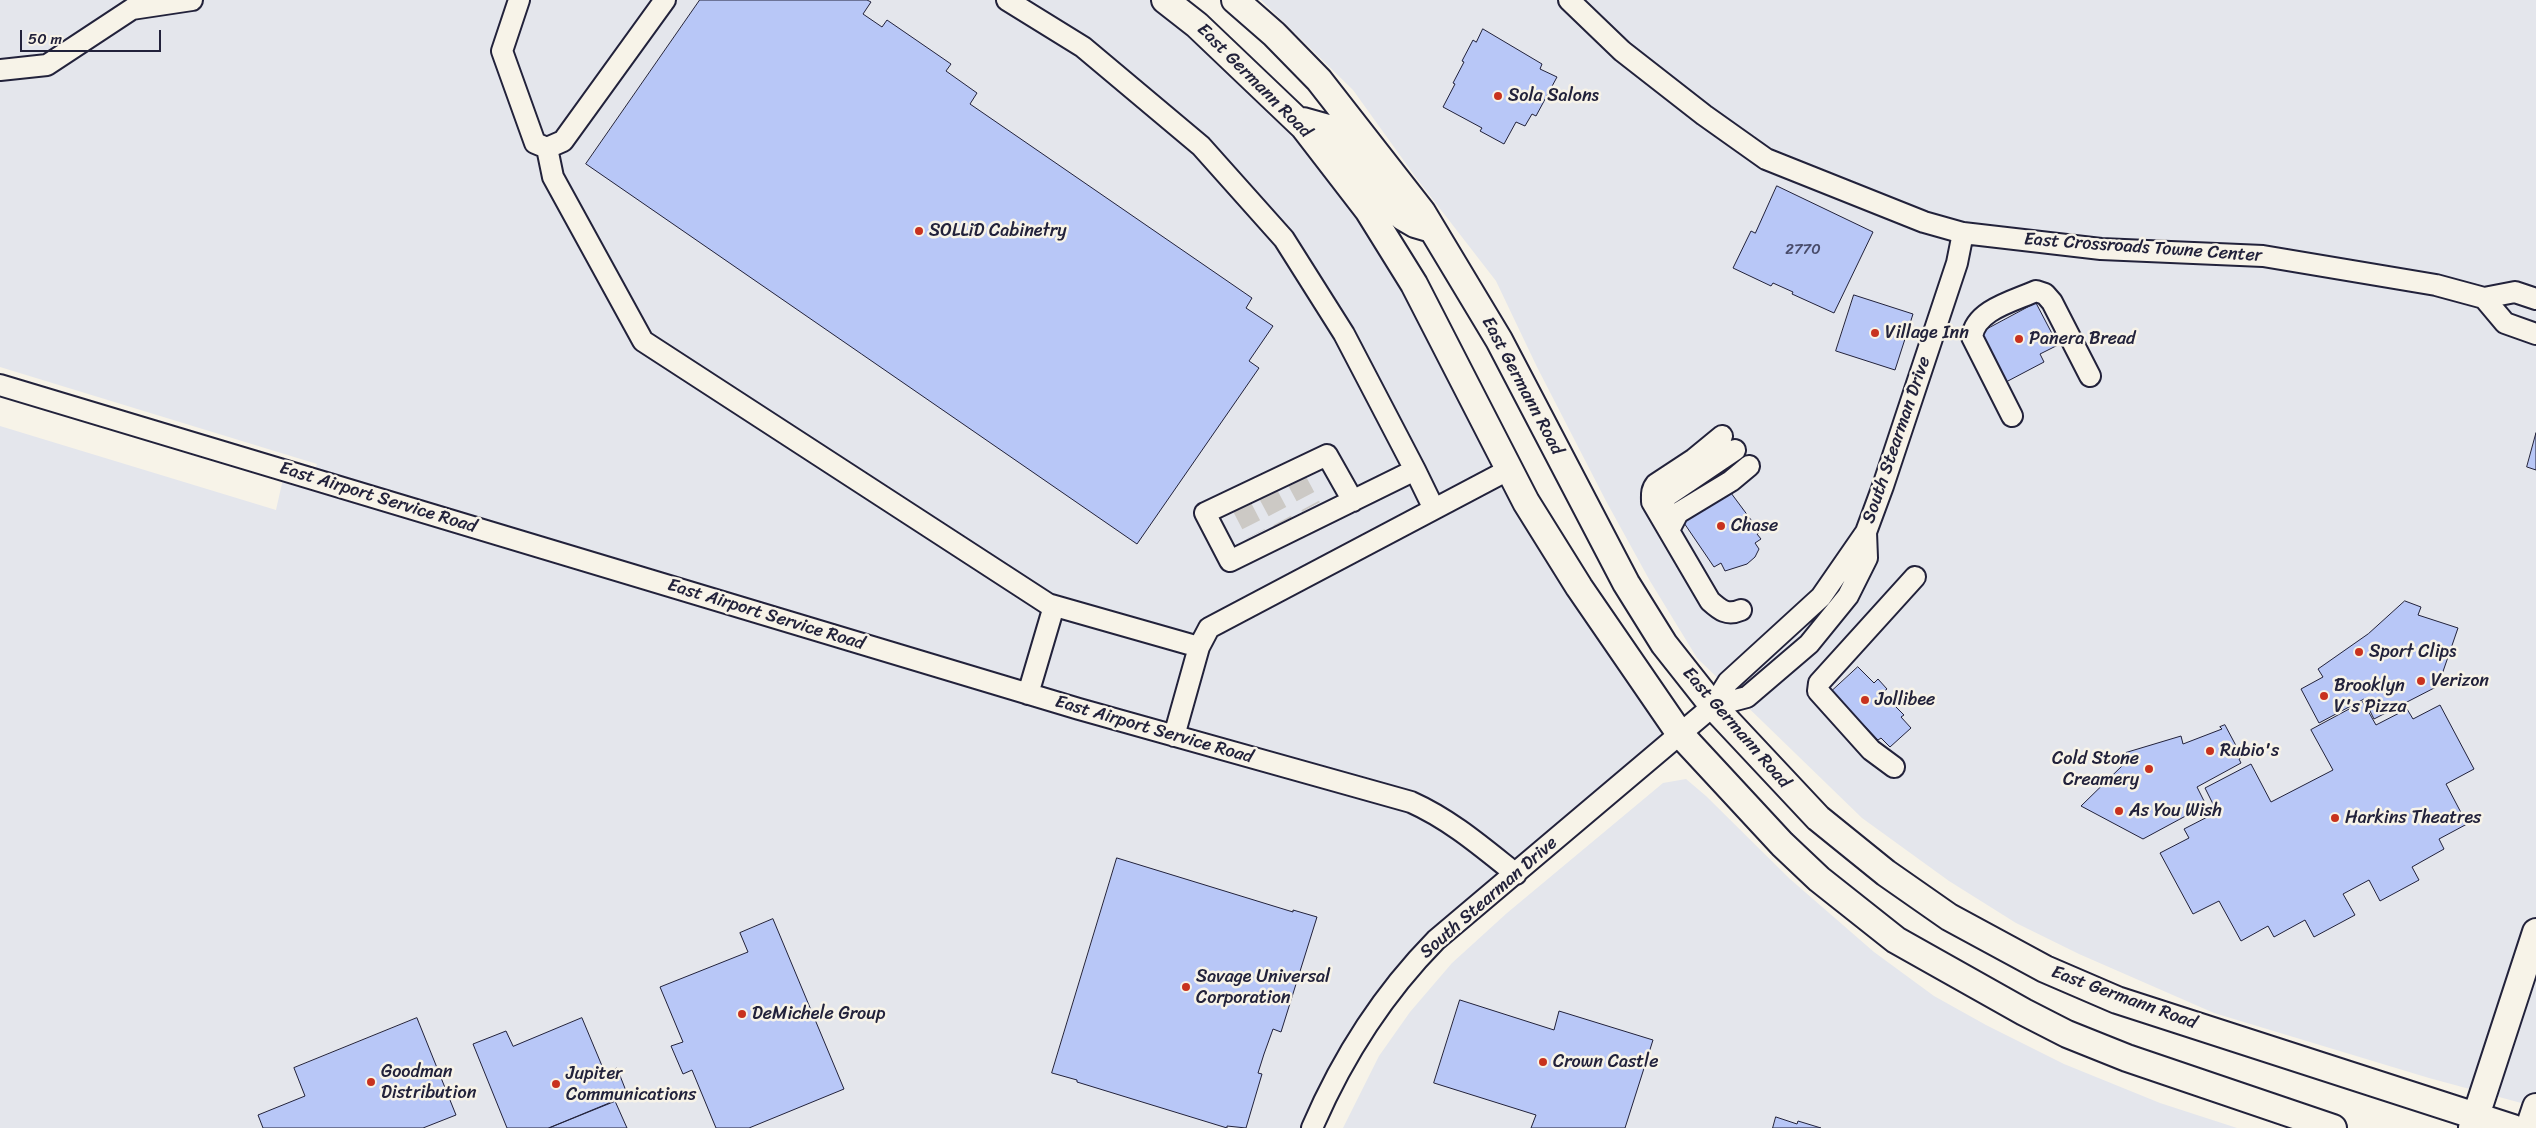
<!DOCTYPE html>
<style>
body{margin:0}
#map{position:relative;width:2536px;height:1128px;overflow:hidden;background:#f7f3e8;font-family:Sriracha,sans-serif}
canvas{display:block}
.scale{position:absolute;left:20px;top:30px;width:141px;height:22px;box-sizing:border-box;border:2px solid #22223b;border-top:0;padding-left:6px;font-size:15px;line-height:18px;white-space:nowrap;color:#22223b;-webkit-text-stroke:4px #f7f3e8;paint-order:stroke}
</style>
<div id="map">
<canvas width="2536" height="1128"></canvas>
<div class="scale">50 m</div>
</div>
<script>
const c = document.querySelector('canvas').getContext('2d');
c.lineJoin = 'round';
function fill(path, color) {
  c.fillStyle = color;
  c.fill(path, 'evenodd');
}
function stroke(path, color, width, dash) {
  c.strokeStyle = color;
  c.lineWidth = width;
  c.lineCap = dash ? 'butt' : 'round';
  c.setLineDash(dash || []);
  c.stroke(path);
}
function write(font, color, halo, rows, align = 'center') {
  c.font = font + ' Sriracha,sans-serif';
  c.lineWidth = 5;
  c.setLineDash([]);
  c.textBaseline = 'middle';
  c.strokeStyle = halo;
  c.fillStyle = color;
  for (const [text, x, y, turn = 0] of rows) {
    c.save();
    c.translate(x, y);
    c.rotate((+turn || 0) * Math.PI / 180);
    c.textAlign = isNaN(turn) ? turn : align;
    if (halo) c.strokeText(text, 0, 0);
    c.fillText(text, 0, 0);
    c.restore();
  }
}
fill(new Path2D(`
 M0,0H1165L1304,127L1466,381L1680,734L1407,969L1312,1128H0V426L276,510L285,470L312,479L317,464L0,367Z
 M1261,0H2536V1107L2429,1078L2214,1013L2079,954L2016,923L1949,881L1862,818L1697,658L1650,581L1606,501L1537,367L1496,281L1417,179L1353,90Z
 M1686,779L1706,796L1790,879L1874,952L1934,996L1986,1025L2064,1064L2160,1103L2237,1128H1343L1379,1056L1410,1012L1452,963L1507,913L1663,783Z`), '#e4e6ec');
const building = new Path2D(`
 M700,0H867L871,2L863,14L882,27L887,20L951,64L946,71L977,93L970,104L1252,298L1246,308L1273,326L1249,361L1259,368L1137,544L586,164Z
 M1483,29L1542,64L1540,69L1557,77L1536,116L1532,114L1525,126L1516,122L1504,144L1480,131L1482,128L1443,107L1455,84L1453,83L1464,62L1462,61L1473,40L1476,42Z
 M1777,186L1873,232L1834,313L1792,294L1793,292L1773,283L1771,286L1733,268L1751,231L1755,233Z
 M1854,295L1913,314L1895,370L1836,351Z
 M2036,303L2058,345L2040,354L2044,362L2006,382L1980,333Z
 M2536,433V470L2527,467Z
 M1731,493L1760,532L1757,534L1761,539L1755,543L1759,549L1755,557L1747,564L1725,571L1721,563L1714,567L1682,520L1704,505L1707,508Z
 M2405,601L2421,607L2418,615L2458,628L2438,686L2374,719L2364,699L2319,723L2301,689L2323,677L2318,669L2368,634Z
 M1858,667L1874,683L1878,679L1887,689L1882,693L1904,715L1901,717L1911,728L1890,747L1881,738L1878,740L1856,717L1853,720L1844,710L1847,708L1832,691Z
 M2363,702L2376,725L2407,709L2413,719L2440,705L2474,769L2446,784L2467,824L2439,839L2444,849L2412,867L2419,880L2380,901L2369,880L2343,894L2355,915L2314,937L2305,920L2274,937L2268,926L2241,941L2219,901L2193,914L2160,853L2189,838L2184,829L2217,812L2205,788L2251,764L2271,802L2333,770L2311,730Z
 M2225,725L2242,757L2239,759L2241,763L2197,787L2206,805L2143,839L2081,806L2124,764L2117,758L2121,754L2181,736L2183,744L2222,729L2220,727Z
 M1117,858L1293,912V910L1317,917L1281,1032L1273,1029L1264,1054L1258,1073L1262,1074L1246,1128L1227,1126V1128L1077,1082V1080L1052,1073Z
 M773,919L844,1089L749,1128H716L692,1070L683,1074L671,1046L683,1042L660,987L748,952L740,933Z
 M1460,1000L1554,1030L1559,1011L1653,1040L1625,1128H1531L1536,1115L1434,1083Z
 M417,1018L456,1115L423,1128H263L258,1115L305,1096L294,1068Z
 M582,1018L605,1073L617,1068L628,1096L549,1128H507L473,1044L506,1031L513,1046Z
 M615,1101L627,1128H549Z
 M1776,1117L1797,1124L1798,1121L1821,1128H1773Z`);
fill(building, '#b8c7f7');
stroke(building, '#22223b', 1);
stroke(new Path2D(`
 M1296,479L1311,507
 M1268,494L1283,522
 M1242,507L1256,534`), '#ccc9c5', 20, [20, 10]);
const minor = new Path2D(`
 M519,0L502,51L535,143L547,148L563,141L665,0
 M1007,0L1083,47L1201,146L1284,239L1344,334L1415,470L1230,561L1205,513L1327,455L1353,501
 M1569,0L1622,51L1704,115L1766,159L1924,222L1963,233L2101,249L2263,256L2436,285L2484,298L2515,292L2536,299
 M0,70L47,65L132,9L192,0
 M547,148L553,177L643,341L1048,604L1199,647
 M2484,298L2505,323L2536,334
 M0,385L1079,709L1411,802C1451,820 1482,847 1516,874
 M2012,416L1972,337C1975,310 2014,301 2036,291L2045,294L2052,302L2090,376
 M1722,436L1694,459L1656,484C1651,490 1652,495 1652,502L1710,601C1720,610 1727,616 1741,610
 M1415,470L1434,509
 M1658,511L1667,496L1735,450
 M1669,530L1678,513L1731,481L1749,466
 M1028,694L1054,606
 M1713,706L1747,697L1809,644L1848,596L1867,558L1866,532
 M1174,736L1199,647L1209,628L1510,469
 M1894,767L1871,750L1818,691L1819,683L1915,577
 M1312,1128C1342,1058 1382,995 1436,940L1713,706L1728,682L1821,597L1866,532L1883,486L1957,263L1963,233`);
const major = new Path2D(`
 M1165,0L1197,25L1304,127L1368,210L1414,284L1526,502L1579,587L1680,734L1782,844L1819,879L1896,940L2024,1012L2067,1034L2127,1058L2333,1128
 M1235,0L1274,34L1319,80L1422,212L1499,340L1626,583L1664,644L1713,706L1818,818L1886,873L1949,917L2045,969L2117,1000L2513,1128
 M1303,121L1328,128L1403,217L1415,224L1432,229
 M2472,1128L2536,932
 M2529,1128L2536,1107`);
stroke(minor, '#22223b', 24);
stroke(major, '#22223b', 30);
stroke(minor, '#f7f3e8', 20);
stroke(major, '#f7f3e8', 26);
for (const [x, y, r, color] of [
 [1498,96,5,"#c8321e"],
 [919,231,5,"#c8321e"],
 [1875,333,5,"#c8321e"],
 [2019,339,5,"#c8321e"],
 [1721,526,5,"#c8321e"],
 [2359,652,5,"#c8321e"],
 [2421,681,5,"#c8321e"],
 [2324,696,5,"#c8321e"],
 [1865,700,5,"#c8321e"],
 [2210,751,5,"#c8321e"],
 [2149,769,5,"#c8321e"],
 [2119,811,5,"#c8321e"],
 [2335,818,5,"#c8321e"],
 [1186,987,5,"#c8321e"],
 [742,1014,5,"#c8321e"],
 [1543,1062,5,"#c8321e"],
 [371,1082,5,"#c8321e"],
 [556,1084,5,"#c8321e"]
]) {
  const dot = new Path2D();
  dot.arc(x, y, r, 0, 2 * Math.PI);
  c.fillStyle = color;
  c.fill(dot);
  stroke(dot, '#f7f3e8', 2);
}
write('15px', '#484b6a', null, [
 ["2770",1803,250]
]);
write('18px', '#22223b', '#f7f3e8', [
 ["East Germann Road",1254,81,45],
 ["East Crossroads Towne Center",2143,248,4],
 ["East Germann Road",1522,386,62],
 ["South Stearman Drive",1897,440,-71],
 ["East Airport Service Road",378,498,17],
 ["East Airport Service Road",766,615,17],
 ["East Germann Road",1736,728,49],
 ["East Airport Service Road",1154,730,16],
 ["South Stearman Drive",1489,898,-41],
 ["East Germann Road",2124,998,20]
]);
write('18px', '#22223b', '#f7f3e8', [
 ["Sola Salons",1508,96],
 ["SOLLiD Cabinetry",929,231],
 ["Village Inn",1885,333],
 ["Panera Bread",2029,339],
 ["Chase",1731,526],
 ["Sport Clips",2369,652],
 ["Verizon",2431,681],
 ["Brooklyn",2334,686],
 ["V's Pizza",2334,707],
 ["Jollibee",1875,700],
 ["Rubio's",2220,751],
 ["Cold Stone",2139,759,"right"],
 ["Creamery",2139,780,"right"],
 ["As You Wish",2129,811],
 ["Harkins Theatres",2345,818],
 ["Savage Universal",1196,977],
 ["Corporation",1196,998],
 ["DeMichele Group",752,1014],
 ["Crown Castle",1553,1062],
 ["Goodman",381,1072],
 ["Distribution",381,1093],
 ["Jupiter",566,1074],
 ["Communications",566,1095]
], 'left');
</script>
